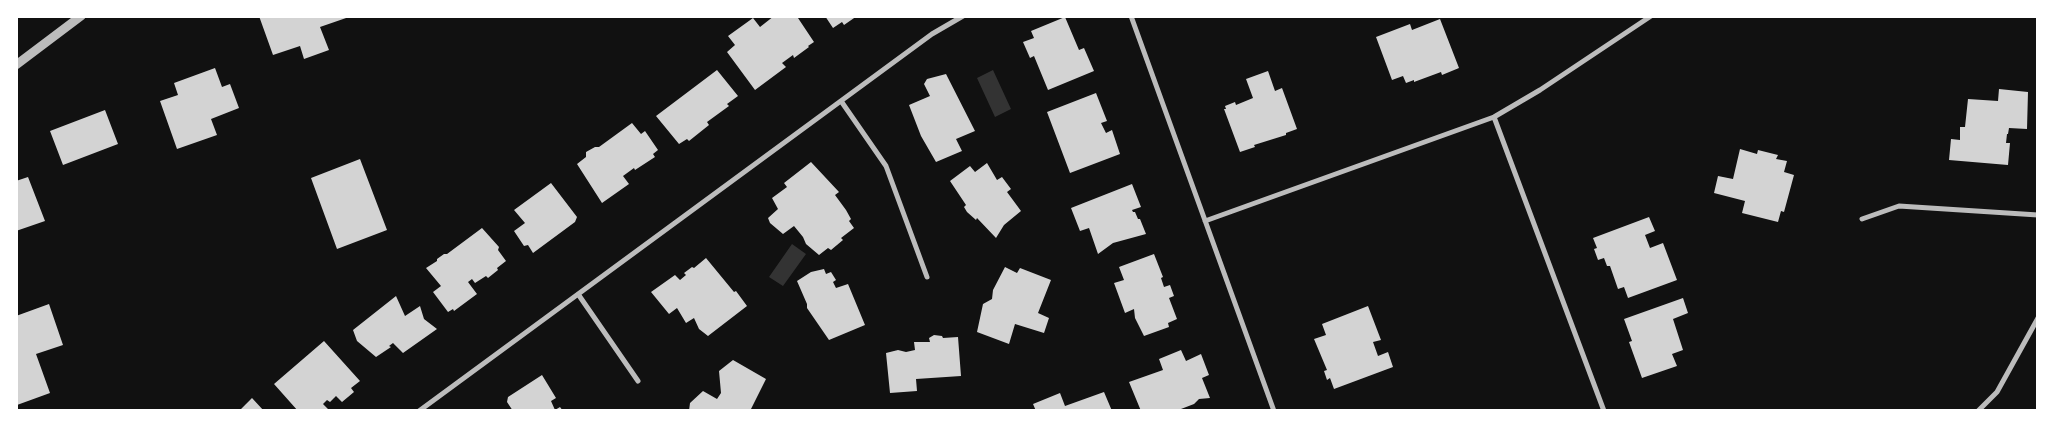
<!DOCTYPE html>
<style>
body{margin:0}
#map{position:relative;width:2054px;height:427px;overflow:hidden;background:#111;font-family:"Open Sans",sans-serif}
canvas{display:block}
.frame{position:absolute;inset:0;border:18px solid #fff;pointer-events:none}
</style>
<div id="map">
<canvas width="2054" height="427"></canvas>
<div class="frame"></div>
</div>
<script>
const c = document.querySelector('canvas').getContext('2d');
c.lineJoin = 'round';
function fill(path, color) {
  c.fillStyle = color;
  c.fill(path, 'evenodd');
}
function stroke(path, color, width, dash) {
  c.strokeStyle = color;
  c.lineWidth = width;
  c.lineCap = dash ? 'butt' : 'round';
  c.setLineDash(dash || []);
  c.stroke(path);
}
fill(new Path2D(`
 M993,70L1011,109L995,117L977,78Z
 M792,244L806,254L783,286L769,277Z`), '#333');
fill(new Path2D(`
 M259,16H349V17L320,27L329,50L304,59L300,46L273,55Z
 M774,16L798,18L814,42L808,46L809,47L794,58L793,55L782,63L786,67L755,90L727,52L735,45L728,36L753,18L760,27Z
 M825,16H857L844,25L842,22L833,28Z
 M1065,17L1079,50L1084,48L1094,71L1048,90L1034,56L1030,58L1023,42L1034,38L1031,31Z
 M1440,19L1459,68L1442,75L1441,72L1414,82V80L1406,83L1403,76L1392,80L1376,37L1410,24L1412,30Z
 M215,68L222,87L230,84L239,108L211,119L217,135L177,149L160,101L178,95L174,83Z
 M717,70L738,96L727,104L729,106L707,122L709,125L689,141L687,139L679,144L656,116Z
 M1268,71L1275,91L1282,88L1297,129L1286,133V135L1254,145L1255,147L1240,152L1224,109H1226L1225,106L1235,102L1236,105L1253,98L1246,79Z
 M946,74L975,131L956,139L962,151L936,162L921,136L909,105L930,96L924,84L927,79Z
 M1999,89L2028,92L2027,129L2009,128L2008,134H2007L2006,143H2010L2008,165L1949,160L1951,139L1960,140V127H1965L1968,99L1998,101Z
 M1096,93L1107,121L1101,123L1106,133L1112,130L1120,154L1070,173L1047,112Z
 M105,110L118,144L63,165L50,131Z
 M632,123L641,134L645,131L658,150L653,154L655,157L635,170L634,168L623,176L629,184L602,203L577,164L586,157V152L595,147H599Z
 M1740,149L1757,154L1758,150L1778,155L1776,159L1787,161L1784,172L1794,175L1784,212L1781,211L1778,222L1742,213L1745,201L1714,193L1718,176L1733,179Z
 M360,159L387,230L337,249L311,178Z
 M811,162L839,192L835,195L846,210L851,219L849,221L854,228L841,238L843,240L831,250L828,248L819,255L806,244L803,237L794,226L783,234L770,223L768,218L778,209L772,198L787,187L784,183Z
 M987,163L997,180L1002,177L1011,189L1007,192L1021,211L1004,225L996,238L977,218L976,220L967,212L964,207L966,205L950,181L970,166L975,172Z
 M28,177L45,221L16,231V181Z
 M551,183L577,217L575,222L533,253L528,245L524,246L514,231L525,223L514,210Z
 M1132,184L1141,207L1132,210L1133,212H1135L1138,219H1140L1146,234L1113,243L1098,254L1089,228L1080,231L1071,208Z
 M1649,217L1655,231L1645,235L1650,248L1663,243L1677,280L1628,298L1624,287L1618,289L1610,266H1607L1604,258L1598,260L1594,249L1597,248L1593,238Z
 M482,228L499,247L498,250L506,261L497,268L498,270L488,278L486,276L475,283L472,279L468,282L477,294L454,311L453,309L448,312L433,292L441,286L426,268L437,261V259L444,254H447Z
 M1154,254L1163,277L1161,278L1164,287L1170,285L1174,296L1169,298L1177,319L1168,323L1169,327L1144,336L1135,318L1134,309L1125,313L1114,283L1124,280L1119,267Z
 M706,258L734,292L736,291L747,306L708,336L699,329L694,318L686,323L677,308L669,314L651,292L675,275L680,280L686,275L684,273L692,267L694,268Z
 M1005,267L1017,273L1020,268L1051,280L1038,313L1049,318L1044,333L1015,324L1009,344L977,332L983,304L992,299L993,290Z
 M824,269L826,274L831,272L836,280L833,282L836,288L848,284L865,325L829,340L807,308V304L797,281L811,272Z
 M396,296L405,316L420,306L424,319L437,329L403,353L393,343L389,346L391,347L376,357L357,341L353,330Z
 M1683,298L1688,313L1673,319L1683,350L1672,354L1677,366L1642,378L1629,342L1632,341L1624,319Z
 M49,304L63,345L36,354L50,393L17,405L16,316Z
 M1368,306L1381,340L1373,342L1378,356L1388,352L1393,367L1334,389L1330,378L1327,380L1324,371L1327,370L1314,339L1326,335L1322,324Z
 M934,335L942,336L943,338L958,337L961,376L916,379L917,391L890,393L886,353L898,350L906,352L915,350L914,342H930L929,338Z
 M324,341L360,381L351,388L354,392L342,402L336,396L330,402L327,400L323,404L330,411H298L274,384Z
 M1181,350L1186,361L1201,354L1209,375L1202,378L1210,398L1199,399L1194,404L1181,409V411H1141L1129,382L1163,370L1159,359Z
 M733,360L766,379L750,411H689L690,403L703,391L717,399L721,393L719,371Z
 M542,375L556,398L551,401L555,410L560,407L563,411H513L507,402L508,397Z
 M1104,392L1112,411H1036L1033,404L1060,393L1065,406Z
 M252,398L264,411H239Z`), '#d3d3d3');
stroke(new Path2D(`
 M1131,16L1274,411
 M841,101L886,166L927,277
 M1494,117L1604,411
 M1862,219L1899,206L2038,215
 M1205,221L1494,117L1540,90L1651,16
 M578,294L638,381
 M419,411L932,34L963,16
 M1978,411L1997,392L2038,318`), '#bcbcbc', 5);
stroke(new Path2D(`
 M16,65L81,16`), '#bcbcbc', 9);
</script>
